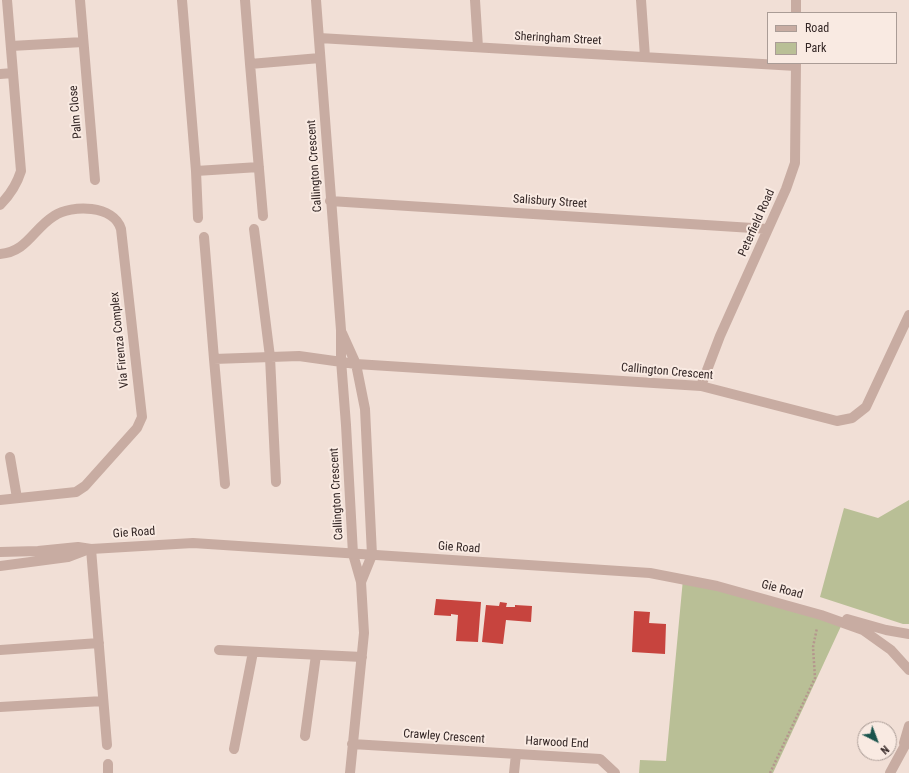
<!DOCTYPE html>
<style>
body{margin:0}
#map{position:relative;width:909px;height:773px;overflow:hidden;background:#f1dfd6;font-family:"Roboto Condensed",sans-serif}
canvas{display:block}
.legend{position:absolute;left:767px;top:12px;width:130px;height:52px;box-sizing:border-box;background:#f9eae2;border:1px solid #aa9c96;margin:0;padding:5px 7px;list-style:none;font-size:12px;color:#332625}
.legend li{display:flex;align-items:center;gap:8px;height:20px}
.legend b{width:20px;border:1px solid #aa9c96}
.north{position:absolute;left:857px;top:721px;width:40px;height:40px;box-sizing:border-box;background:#f9eae2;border:1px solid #aa9c96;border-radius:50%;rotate:138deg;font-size:11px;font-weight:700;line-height:16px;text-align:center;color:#332625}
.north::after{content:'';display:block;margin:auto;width:14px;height:18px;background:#1a544d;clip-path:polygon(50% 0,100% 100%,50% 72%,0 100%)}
</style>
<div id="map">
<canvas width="909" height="773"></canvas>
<ul class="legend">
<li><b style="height:5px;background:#c8aca2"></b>Road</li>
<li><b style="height:11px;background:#b9bf96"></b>Park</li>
</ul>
<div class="north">N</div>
</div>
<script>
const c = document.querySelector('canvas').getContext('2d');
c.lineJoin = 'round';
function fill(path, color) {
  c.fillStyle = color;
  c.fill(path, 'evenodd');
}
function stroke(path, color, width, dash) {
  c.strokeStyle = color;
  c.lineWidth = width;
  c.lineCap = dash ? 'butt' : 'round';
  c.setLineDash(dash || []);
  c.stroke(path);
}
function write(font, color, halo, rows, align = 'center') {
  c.font = font + ' "Roboto Condensed",sans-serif';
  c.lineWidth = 4;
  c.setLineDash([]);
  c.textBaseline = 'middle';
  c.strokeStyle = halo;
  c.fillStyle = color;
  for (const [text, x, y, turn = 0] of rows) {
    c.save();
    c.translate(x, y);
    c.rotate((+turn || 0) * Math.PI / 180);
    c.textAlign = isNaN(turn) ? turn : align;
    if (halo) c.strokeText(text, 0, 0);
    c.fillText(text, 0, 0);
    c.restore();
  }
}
fill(new Path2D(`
 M909,500V624H903L820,597L844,508L878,518Z
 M683,579L842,624L773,773H639L640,760L666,761Z`), '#b9bf96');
fill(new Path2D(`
 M436,599L481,602L478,642L456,641L458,615L451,614V616L434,615Z
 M500,602L507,603L506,607H515V605L532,606L531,622L506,620L503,644L482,642L486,605L499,606Z
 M634,611L650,612L649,623L666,624L665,654L632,652Z`), '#c7443e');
stroke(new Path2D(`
 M770,773L815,678L813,647L817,628`), '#b4968d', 2.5, [2, 2]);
stroke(new Path2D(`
 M10,457L17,498`), '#c8aca2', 10);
stroke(new Path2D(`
 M80,0L95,180
 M182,0L196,171
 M245,0L250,64
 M316,0L341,330V360L346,425L353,554L361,582L364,633L350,773
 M475,0L478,47
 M641,0L645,57
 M796,13V0
 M319,38L796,66
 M11,46L83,42
 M0,74L13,73
 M330,201L768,229
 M0,205C10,195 17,184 21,171L7,0
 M263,216L250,64L320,58
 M198,218L196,171L259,167
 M254,229L270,357L276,482
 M204,237L214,359L299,356L356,364L701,386L837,421L852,418L866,407L909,315
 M0,254C27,252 33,229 54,216C72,204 114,205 121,229L142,417L137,428L85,486L76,492L0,500
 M342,333L356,364L365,409L372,555L361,582
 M214,359L225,484
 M701,386L720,336L786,189L795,163L796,63
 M91,549L107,745
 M0,650L99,643
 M219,650L362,657
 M0,707L103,701
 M305,736L316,655
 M904,743L909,726
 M352,744L600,759L615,773
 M234,749L253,652
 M108,773V764
 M514,773L516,754
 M890,773L909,738`), '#c8aca2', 10);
stroke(new Path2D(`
 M0,552L38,551L78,547L91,549L193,543L650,573L717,586L821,615L863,630L891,650L909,670
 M0,566L68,557L89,549
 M847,619L886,630L909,634`), '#c8aca2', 10);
write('12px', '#332625', '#f9eae2', [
 ["Sheringham Street",558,39,3],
 ["Palm Close",76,112,-95],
 ["Callington Crescent",315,166,-94],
 ["Salisbury Street",550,202,4],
 ["Peterfield Road",757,223,-66],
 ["Via Firenza Complex",120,340,-96],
 ["Callington Crescent",667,372,5],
 ["Callington Crescent",337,494,-93],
 ["Gie Road",134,533,-4],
 ["Gie Road",459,548,4],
 ["Gie Road",782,590,15],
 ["Crawley Crescent",444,737,4],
 ["Harwood End",557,743,3]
]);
</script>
